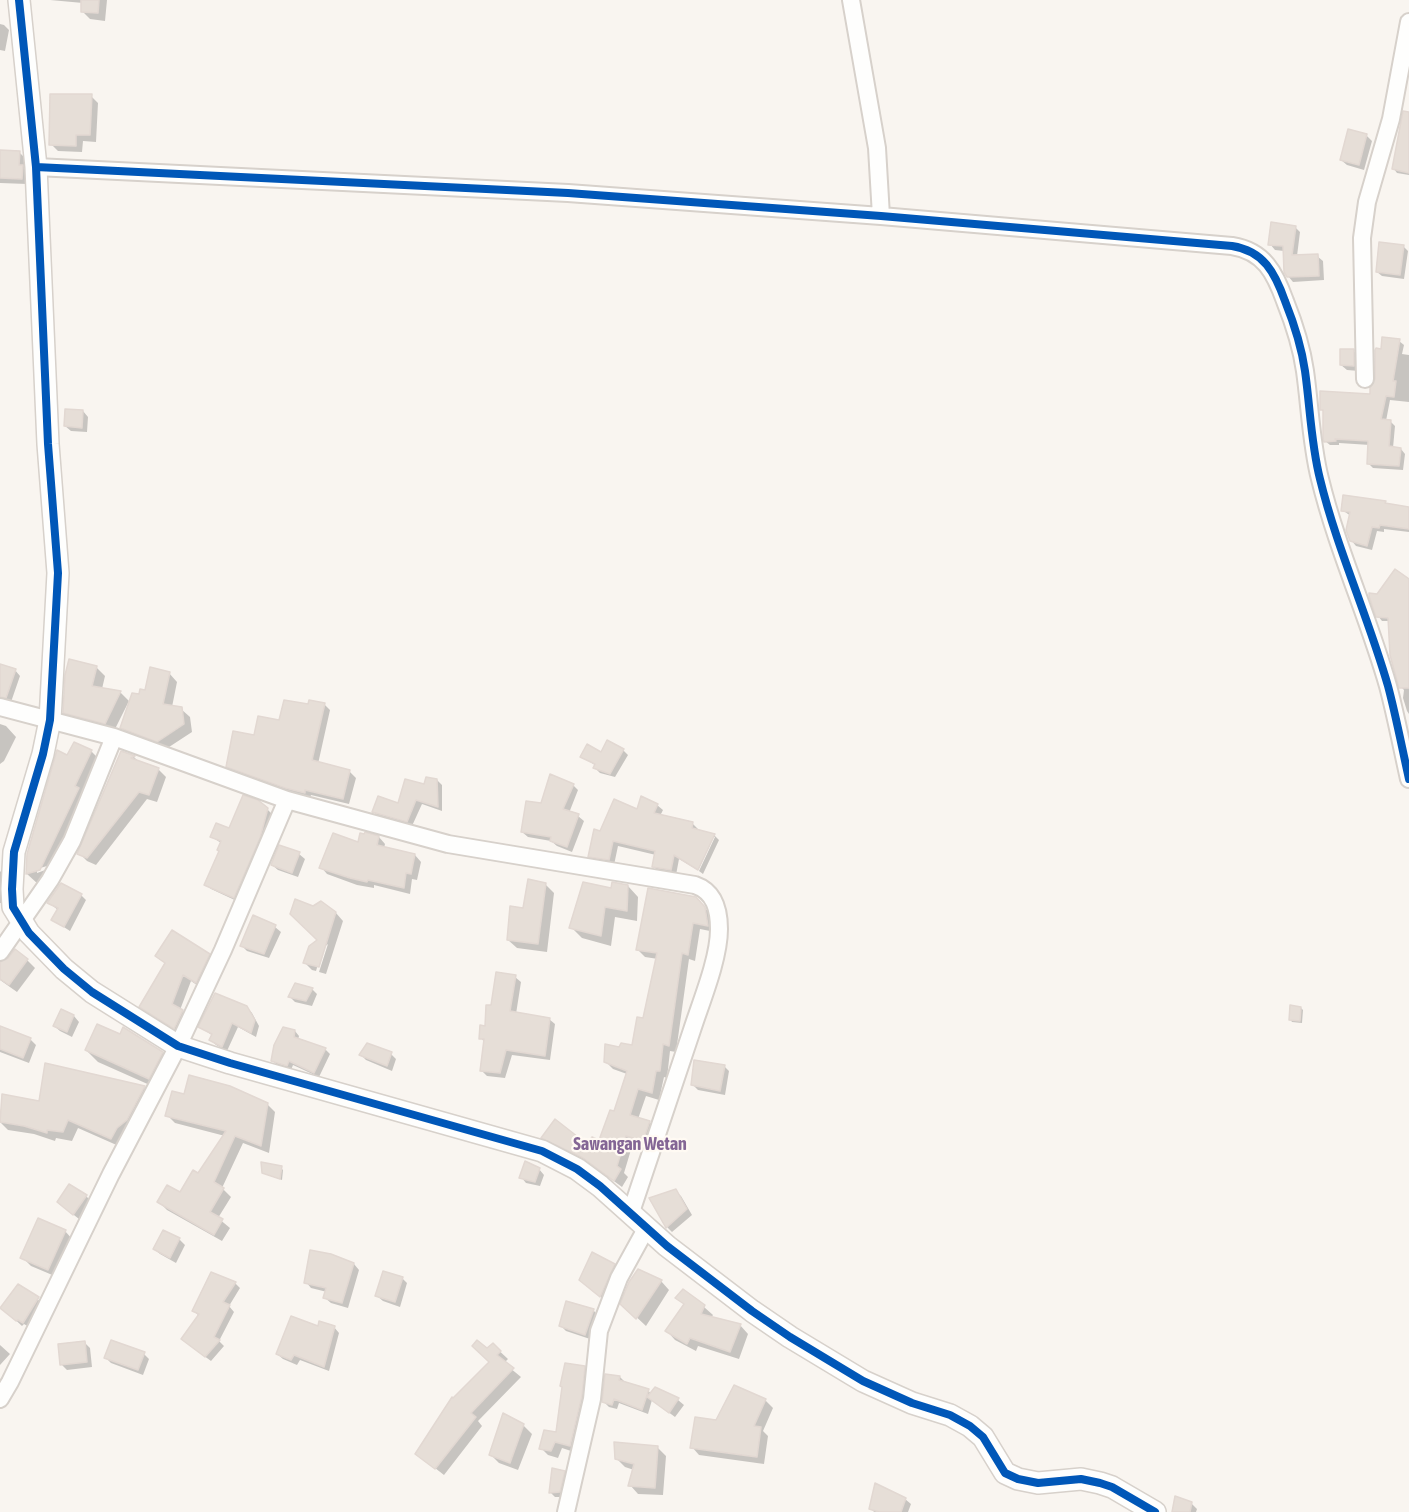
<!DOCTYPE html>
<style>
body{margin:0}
canvas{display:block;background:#f9f5f0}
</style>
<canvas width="1409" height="1512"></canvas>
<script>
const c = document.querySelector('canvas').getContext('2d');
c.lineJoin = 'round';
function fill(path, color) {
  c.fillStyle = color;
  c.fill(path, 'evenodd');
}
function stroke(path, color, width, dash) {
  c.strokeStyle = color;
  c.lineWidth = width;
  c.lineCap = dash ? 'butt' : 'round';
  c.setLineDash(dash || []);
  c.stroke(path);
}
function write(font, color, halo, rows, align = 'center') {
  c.font = font + ' "Asap Condensed",sans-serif';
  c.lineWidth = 4.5;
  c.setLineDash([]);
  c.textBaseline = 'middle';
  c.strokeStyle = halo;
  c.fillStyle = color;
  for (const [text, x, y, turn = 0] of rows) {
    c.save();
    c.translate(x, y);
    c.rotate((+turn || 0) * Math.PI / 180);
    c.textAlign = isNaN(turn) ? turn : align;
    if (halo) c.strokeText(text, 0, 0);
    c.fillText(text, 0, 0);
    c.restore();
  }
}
fill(new Path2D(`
 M50,0H107L105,21L90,19L82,11L83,3Z
 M0,24L4,25L9,30L5,51L0,50Z
 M91,96L98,103L96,142L83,141L82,152L58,151L51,144Z
 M1409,120V175L1397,173L1394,169Z
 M1366,135L1372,141L1364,170L1347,165L1341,160Z
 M0,152H19L25,158L24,169L28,172L27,184L0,183Z
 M1295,227L1300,232L1297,256H1317L1323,261L1324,280L1293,282L1288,276L1284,251L1275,250L1270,244Z
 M1403,246L1408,251L1404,279L1382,276L1377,272Z
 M1399,341L1404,345L1402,354L1409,355V402L1390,400L1386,421H1390L1395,426L1393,448L1401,449L1405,454L1403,470L1373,468L1368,463L1370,445L1339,443V445H1330L1325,441V413L1322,410L1372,396L1377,380L1382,350Z
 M1353,351L1359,356V371L1347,370L1341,365Z
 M83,411L88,417L87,432L71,431L65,426Z
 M1385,502L1388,505L1409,507V532L1384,529V532L1377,531L1372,550L1356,546L1351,540V516L1342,510Z
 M1409,582V714L1407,711L1403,698L1404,690L1401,687L1390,621H1382L1378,616L1377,595Z
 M97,668L105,676L102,689L120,692L129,701L114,731L73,721L65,712Z
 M0,669L15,670L20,676L11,702L0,704Z
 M169,673L177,682L172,707L181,709L190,717L192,732L166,749L130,736L122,728L140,696Z
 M324,704L330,710L318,764L350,772L356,778L349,804L311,795L310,798L293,794L234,772L228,766L256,736L309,706Z
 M0,724L6,726L16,737L4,761L0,764Z
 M74,744L92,752L102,762L51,880L38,884L27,874L28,854ZM47,866L48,869L37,873V869Z
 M623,750L628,755L615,777L600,773L595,768L596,766L582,756Z
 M122,753L134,757L140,763L158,769L166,777L157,802L147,799L96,865L87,861L79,853Z
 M437,780L442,785V811L422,804L412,826L379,817L374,812L399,805L426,785Z
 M573,785L578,790L569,813L578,816L584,821L572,852L557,846L551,841L528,837L522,832L542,805Z
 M657,805L663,810L660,816L692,823L698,829L697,831L714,835L719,840L703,874L699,871L715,837H712L696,869L679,859L676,875L659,872L654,867L656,855L618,846L614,865L595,861L590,856L601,833L638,811Z
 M267,809L272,814L239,902L211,889L206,884L220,852L221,843L212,837Z
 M379,837L385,844L384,848L415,855L421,862L417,880L412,879L410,894L374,885V888L357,885L327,874L321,867L359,844Z
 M299,854L305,859L298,877L278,870L272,865Z
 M0,871L5,876V903H0Z
 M546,885L554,893L547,952L517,948L508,940Z
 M628,886L638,897L637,921L615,917L611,946L582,938L571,927L612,890Z
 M81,895L86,900L70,931L53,920L58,910L49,903Z
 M699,901L712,916L715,932L700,929L695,961L689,959L676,1052L670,1051L667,1078L664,1077L659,1100L646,1096L638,1119L649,1122L657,1129L651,1148L633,1143L624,1173L628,1177L622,1187L592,1165L550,1145L543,1137L587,1146L600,1142L615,1113L627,1074L613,1069L605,1061L621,1049L633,1047L644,1020L658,959L645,957L637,949Z
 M336,913L343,921L326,974L319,972L328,944L323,948L316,971L312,970L305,963Z
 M254,917L275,927L281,932L269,958L247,951L241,945Z
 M209,955L216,963L204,990L191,981L180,1010L190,1019L183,1035L149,1014L141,1006L166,964L157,956Z
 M27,960L35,968L17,992L0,980V964Z
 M515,977L521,982L516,1014L549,1019L555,1024L550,1060L512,1055L505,1078L487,1076L481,1070L485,1043L481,1038L487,1028L493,1007Z
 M312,989L317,994L312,1006L295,1002L290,997Z
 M247,1007L252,1013L259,1026L256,1037L238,1027L227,1051L216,1045L211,1040L213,1036L200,1027Z
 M1301,1008L1303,1010L1302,1023L1292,1022L1290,1019Z
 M61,1011L74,1016L79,1022L72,1037L60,1031L54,1026Z
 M0,1031L30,1039L36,1045L29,1063L0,1052Z
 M295,1031L299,1036L298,1040L325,1049L330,1054L319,1077L293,1065L291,1070L278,1066L273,1061Z
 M86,1050L162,1053L174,1064L161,1090L98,1062Z
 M391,1054L396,1059L392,1071L366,1060L361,1055Z
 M46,1065L144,1088L153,1097L121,1147L78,1128L72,1141L56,1138L55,1141L34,1134L8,1130L0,1122L3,1096L40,1103Z
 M724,1066L729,1071L725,1095L698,1090L692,1084Z
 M267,1104L275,1112L269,1153L243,1143L222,1188L231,1197L218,1218L230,1228L222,1241L167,1210L159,1202L181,1194L199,1175L225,1136L175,1123L167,1115Z
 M281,1168L283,1170L282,1180L263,1173Z
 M539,1169L544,1175L540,1186L526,1183L521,1177Z
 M675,1191L681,1196L692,1215L672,1232L667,1227Z
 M86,1196L91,1201L79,1219L65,1208Z
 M65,1231L73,1240L57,1277L31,1266L22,1257Z
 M164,1232L180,1240L185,1245L176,1263L160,1254L154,1249Z
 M354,1264L359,1270L348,1308L331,1303L325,1298L327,1292L311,1288L306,1282Z
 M614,1265L622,1274L609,1304L590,1288Z
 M402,1278L407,1283L400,1307L383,1301L377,1296Z
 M661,1281L669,1290L646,1326L631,1312Z
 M235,1283L240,1288L229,1306L234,1312L219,1341L224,1346L211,1361L188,1344L199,1316L194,1311Z
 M18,1286L44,1304L29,1327L24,1324L22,1326L8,1313Z
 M678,1298L704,1307L713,1315L711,1318L740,1325L748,1334L739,1359L698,1346L696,1351L675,1340L667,1331L685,1305Z
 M593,1310L598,1315L590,1339L566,1331L561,1326Z
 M334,1327L339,1333L329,1371L300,1360L297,1365L283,1359L277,1354L319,1328Z
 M84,1342L90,1348L92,1367L67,1370L62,1365Z
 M0,1345L10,1354L0,1365Z
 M493,1345L508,1359L504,1363L521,1377L478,1421L482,1426L444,1475L417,1454L491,1362L487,1350Z
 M144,1354L149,1359L143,1375L111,1363L106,1358Z
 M584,1368L591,1375L577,1453L562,1448L558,1458L548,1455L541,1448L557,1433Z
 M606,1376L620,1377L625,1382L648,1390L651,1394L656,1389L678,1400L684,1405L675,1417L652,1400L648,1414L619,1403L617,1409L609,1407L604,1402Z
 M765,1400L773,1408L763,1431L768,1436L764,1464L699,1455L692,1447L717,1422Z
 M523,1425L532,1434L518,1470L499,1463L490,1454Z
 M657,1447L666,1456L663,1495L638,1494L630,1485L634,1470L625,1467L616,1458Z
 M564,1472L569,1478L565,1497H555L550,1492Z
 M905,1499L911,1504L908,1512H874L871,1508Z
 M1191,1503L1197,1509L1196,1512H1174Z`), '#0003');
const building = new Path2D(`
 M81,0H99L98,13L81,12Z
 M50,94H92L90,135H76V146L49,145Z
 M1403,111L1409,112V173L1392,169Z
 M1348,129L1367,134L1359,165L1340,160Z
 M0,150L20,151L19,165H23L22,179L0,178Z
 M1271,222L1296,226L1292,255L1318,254L1319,276L1287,277L1284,272L1283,246L1268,245Z
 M1379,242L1404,245L1400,275L1376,272Z
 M1382,337L1400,339L1393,381H1396L1394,397L1386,396L1381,419L1391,420L1389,446L1401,448L1399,466L1367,464L1368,441L1335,439L1336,441L1324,442L1323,438V410H1320V391L1370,394V388L1375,379V350L1376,348L1381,349Z
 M1340,349H1354V366L1340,365Z
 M65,409L83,410L82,428L64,426Z
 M1343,495L1386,501L1385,503L1409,507V529L1380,525L1379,528L1372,527L1367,546L1350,541L1346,530L1350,512L1341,511Z
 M1395,569L1409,579V688H1399L1390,655L1388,618L1376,617L1369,596V593L1377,594Z
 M69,659L97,666L92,686L121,691L105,724L63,713L65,675Z
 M0,664L16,669L6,698L0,697Z
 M150,667L170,672L163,704L182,707L184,724L157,742L120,728L132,693L139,694L140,689L145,690Z
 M284,700L308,704L309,700L325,703L312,760L350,770L343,799L305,790V793L285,788L226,767L233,731L254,735L258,716L279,720Z
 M607,740L624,749L610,774L593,768L595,764L580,757L587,744L601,752Z
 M74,742L92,750L75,786L79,788L40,870L26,874L27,854L57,750L67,755Z
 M121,751L135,756L131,758L159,768L149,795L139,792L87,858L77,854Z
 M550,774L574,784L563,809L579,814L567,847L550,841L551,837L521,832L526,801L541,803Z
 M426,777L437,779L438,807L416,800L407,822L372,812L378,796L398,803L405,779L424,784Z
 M243,795L258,800L268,808L260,838L234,898L204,885L219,851L217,850L221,841L210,837L216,823L229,828Z
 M641,796L658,804L654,813L693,822L692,828L715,834L698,870L674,855L671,870L652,867L655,851L613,841L609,860L588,857L594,829L600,831L614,799L637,809Z
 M365,832L379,836L377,845L415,854L411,874L406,873L404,888L368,880L367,882L350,878L319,868L333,833L358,842L360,833L364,834Z
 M279,845L300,852L292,873L271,865Z
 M528,879L546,883L538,944L507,940L510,906L523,908Z
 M583,882L611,888L612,882L628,885L627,911L605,907L601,936L569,928Z
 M61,883L82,894L64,927L51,920L58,908L47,903Z
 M648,888L696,897L705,907L708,926L693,923L688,955L682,953L669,1046L663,1044L660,1071H656L652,1093L638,1089L630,1115L650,1121L643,1141L626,1136L617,1166L621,1169L614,1181L583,1158L541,1138L555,1119L587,1144L592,1137L599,1140L610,1110L614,1111L627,1071L604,1062L605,1044L619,1047L621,1043L632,1045L637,1017L643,1018L657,953L636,950Z
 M295,899L313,906L321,901L336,912L319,967L303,963L309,946L317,940L290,914Z
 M253,915L276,925L264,954L240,946Z
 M172,930L210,954L196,983L183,975L172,1004L183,1010L174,1029L139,1007L165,963L155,956Z
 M15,949L28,959L9,985L0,979V962L8,958Z
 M496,972L516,975L510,1011L550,1018L545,1056L506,1050L500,1073L480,1071L484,1039H479L480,1025L485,1026L486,1005H491Z
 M295,983L313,988L306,1001L288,997Z
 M215,993L247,1006L255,1020L251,1033L232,1023L222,1047L209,1040L212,1034L198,1027Z
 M1290,1005L1301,1007L1300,1021L1289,1020Z
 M61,1009L74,1015L67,1032L53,1026Z
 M97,1024L120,1034L123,1027L163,1052L149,1079L85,1050Z
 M0,1026L31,1038L23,1058L0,1049Z
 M283,1027L295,1030L294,1037L326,1048L314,1073L289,1061L287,1066L271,1061L274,1045Z
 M367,1043L392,1052L387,1066L359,1055Z
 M694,1060L725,1065L720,1091L691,1085Z
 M45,1063L145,1086L127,1120L117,1128L111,1139L68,1120L63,1132L47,1130V1133L24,1126L0,1122L2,1094L39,1101Z
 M189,1075L230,1086L268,1103L261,1146L235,1136L214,1182L224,1188L210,1212L223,1219L214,1235L157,1202L167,1185L180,1192L193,1170L198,1173L226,1131L165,1116L172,1091L184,1094Z
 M525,1161L540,1168L535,1182L519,1178Z
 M261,1162L282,1166L280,1179L262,1173Z
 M69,1184L87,1195L73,1215L57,1202Z
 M676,1189L687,1209L666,1228L649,1198Z
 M38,1218L66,1230L48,1270L20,1258Z
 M163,1230L180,1238L170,1258L153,1249Z
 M310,1250L331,1254L354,1263L342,1303L323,1298L326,1288L304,1283Z
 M592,1252L615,1264L600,1297L579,1280Z
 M638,1269L662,1280L636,1319L620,1304L629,1282Z
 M383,1271L403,1277L395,1302L375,1296Z
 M211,1272L236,1282L223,1302L230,1305L214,1337L220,1340L205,1357L181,1339L199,1314L192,1311Z
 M18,1284L39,1297L23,1323L18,1320L16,1321L0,1308Z
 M683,1289L705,1305L701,1314L741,1324L730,1352L690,1338L687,1344L665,1331L684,1304L675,1298Z
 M566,1301L594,1309L585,1335L559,1326Z
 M291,1316L318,1326L319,1321L335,1326L324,1367L294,1355L291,1360L276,1354Z
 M111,1340L145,1352L138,1370L104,1358Z
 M477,1340L487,1348L493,1343L501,1351L497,1355L514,1368L471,1413L476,1417L435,1469L415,1454L452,1397L453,1398L489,1362L472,1346Z
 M85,1341L87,1362L60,1365L58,1344Z
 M565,1363L585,1366L582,1396L570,1446L555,1442L551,1451L539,1449L544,1430L556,1432L562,1387L560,1386Z
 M605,1374L620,1376L619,1380L649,1389L642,1410L614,1399L612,1405L602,1402Z
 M734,1385L766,1399L754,1426L761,1427L757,1457L690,1448L695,1417L716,1420Z
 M655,1387L679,1398L669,1413L647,1397Z
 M503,1413L524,1424L510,1463L489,1455Z
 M614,1442L658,1446L655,1488L628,1486L634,1464L615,1459Z
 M552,1468L565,1471L560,1492L549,1493Z
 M875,1483L906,1498L901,1512H879L869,1509Z
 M1175,1496L1192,1502L1190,1512H1172Z`);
fill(building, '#e6ded7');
stroke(building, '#e2d8d2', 1.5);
const minor = new Path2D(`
 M851,0L877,148L881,216
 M36,167L568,193L881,216L1232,246C1264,251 1275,273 1285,301C1293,321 1302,350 1305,371C1310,406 1311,444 1320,479C1337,549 1368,616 1388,686C1396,716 1402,748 1409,779
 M1365,379L1362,238L1367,202L1391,119L1409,22
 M0,707L114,737L287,800L223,950L178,1046L111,1174L10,1382L0,1399
 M287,800L448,844L695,885C715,892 719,910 719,929C719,959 701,1002 692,1030C671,1091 651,1152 631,1212
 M0,952L50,880L72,841L114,737
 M566,1512L592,1399L599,1331L619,1278L647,1227`);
const tertiary = new Path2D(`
 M19,0L36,167L48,444L58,573L50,720L43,754L14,852L12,889L13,907L29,933L64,969L92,992L178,1046L230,1063L542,1151L577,1169L600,1186L667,1246L752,1311L790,1337L863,1381L912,1403L950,1415L970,1426L983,1437L1005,1473L1018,1479L1038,1483L1081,1479L1100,1483L1112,1487L1155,1512`);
stroke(minor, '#d7d1cb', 20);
stroke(tertiary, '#d7d1cb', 24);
stroke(minor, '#fefefd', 16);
stroke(tertiary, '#fefefd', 21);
stroke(new Path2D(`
 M19,0L36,167L48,444L58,573L50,720L43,754L14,852L12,889L13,907L29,933L64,969L92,992L178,1046L230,1063L542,1151L577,1169L600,1186L667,1246L752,1311L790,1337L863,1381L912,1403L950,1415L970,1426L983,1437L1005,1473L1018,1479L1038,1483L1081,1479L1100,1483L1112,1487L1155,1512
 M36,167L568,193L881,216L1232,246C1264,251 1275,273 1285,301C1293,321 1302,350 1305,371C1310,406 1311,444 1320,479C1337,549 1368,616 1388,686C1396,716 1402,748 1409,779`), '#0057b8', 8);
write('bold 18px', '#846695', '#fffaf3', [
 ["Sawangan Wetan",630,1144]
]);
</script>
